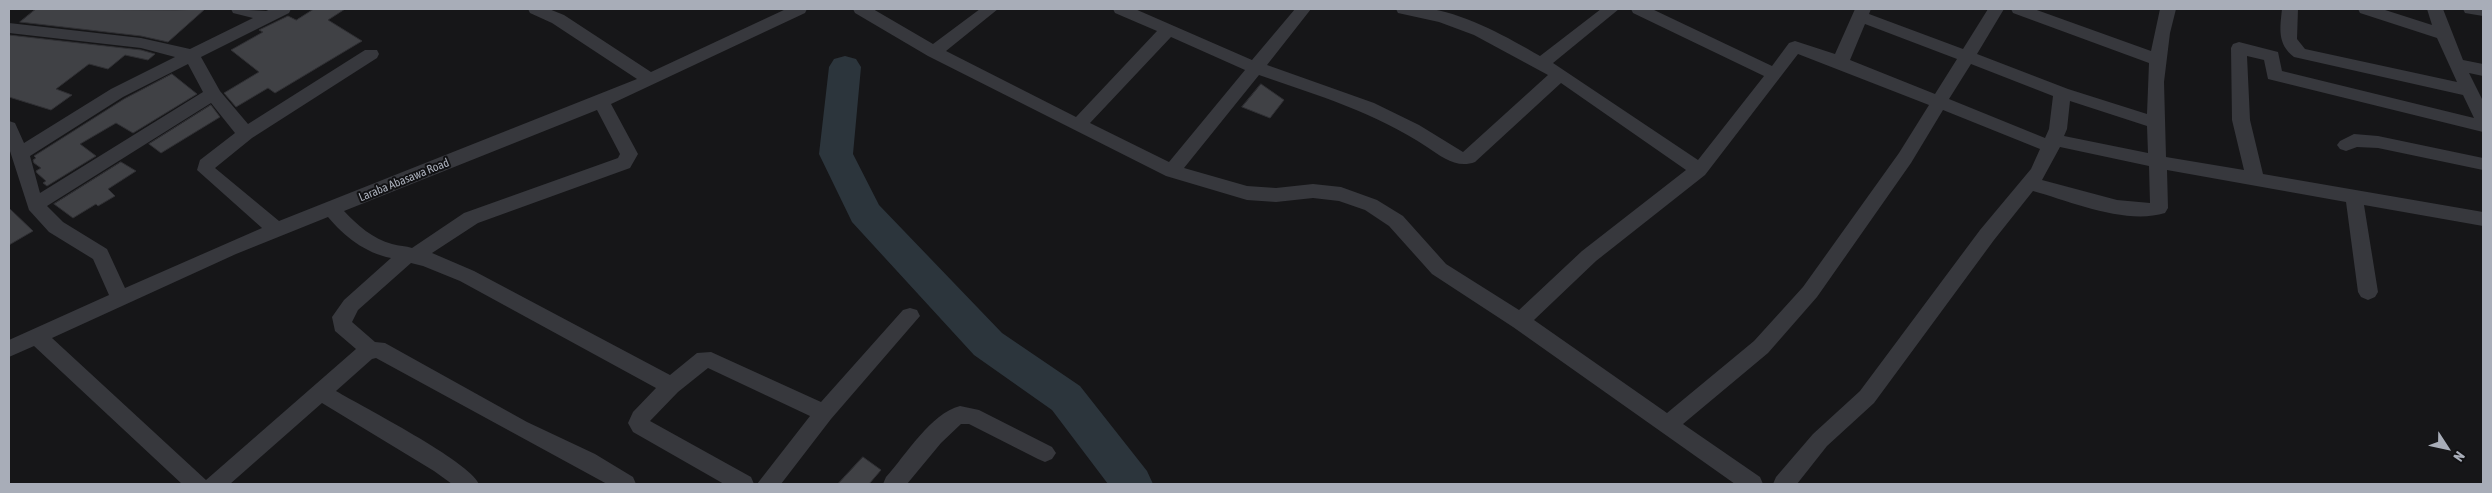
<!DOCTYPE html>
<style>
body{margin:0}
#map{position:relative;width:2492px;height:493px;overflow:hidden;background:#161618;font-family:"Asap Condensed",sans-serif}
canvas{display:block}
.frame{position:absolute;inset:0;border:10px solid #a8adb8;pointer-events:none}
.north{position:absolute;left:2422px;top:423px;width:50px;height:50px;-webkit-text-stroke:4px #111113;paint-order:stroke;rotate:125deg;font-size:14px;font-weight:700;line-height:20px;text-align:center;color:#a8adb8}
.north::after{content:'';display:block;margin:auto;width:18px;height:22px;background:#a8adb8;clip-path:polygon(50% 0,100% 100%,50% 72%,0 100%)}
</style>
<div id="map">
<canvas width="2492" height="493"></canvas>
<div class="frame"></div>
<div class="north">N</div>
</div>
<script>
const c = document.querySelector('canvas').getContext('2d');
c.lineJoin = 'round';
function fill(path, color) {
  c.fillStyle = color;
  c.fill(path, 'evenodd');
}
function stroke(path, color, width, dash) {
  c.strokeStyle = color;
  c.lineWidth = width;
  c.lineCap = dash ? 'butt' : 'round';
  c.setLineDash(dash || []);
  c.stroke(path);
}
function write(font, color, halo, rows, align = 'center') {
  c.font = font + ' "Asap Condensed",sans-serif';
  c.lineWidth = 4;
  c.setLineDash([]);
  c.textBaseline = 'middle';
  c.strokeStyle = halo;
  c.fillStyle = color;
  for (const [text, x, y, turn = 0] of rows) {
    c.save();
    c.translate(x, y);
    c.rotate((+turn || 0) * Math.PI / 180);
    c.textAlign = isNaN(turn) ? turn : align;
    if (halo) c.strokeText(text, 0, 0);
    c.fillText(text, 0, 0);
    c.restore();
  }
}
fill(new Path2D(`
 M845,56L856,59L861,67L853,154L879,205L1002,333L1080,386L1147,471L1153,484H1108L1052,410L974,355L852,222L819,154L829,67L834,59Z`), '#2c353c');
const building = new Path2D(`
 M36,9L175,10L205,9L168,42L141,36L20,22Z
 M314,9H345L328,20L362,41L275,93L268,88L236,107L224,93L259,72L231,50L263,32L259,30L288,16L296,20Z
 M9,35L141,50L155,54L148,60L125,55L108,69L89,64L56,89L72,95L51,110L9,97Z
 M172,74L197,94L133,133L116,123L80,144L96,156L47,186L43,183L46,181L37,173L36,171L41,168L34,163L33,160L36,158L34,156L124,99Z
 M1261,84L1284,100L1270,118L1242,107Z
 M211,105L220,117L161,153L149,144Z
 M121,162L136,171L108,189L115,196L98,206L96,204L73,218L54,204Z
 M9,208L33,231L9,245Z
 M863,457L881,470L869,484H838Z`);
fill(building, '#404145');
stroke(building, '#303034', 1);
fill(new Path2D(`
 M231,9L266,11L271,9H291L289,13L201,57L220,91L248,124L365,50H377L379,54L377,58L252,138L215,168L279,221L637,79L552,23L530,13L528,9H549L564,15L651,72L786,9H807L805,13L611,104L638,154L630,168L478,223L432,253L474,271L670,375L697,353L711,352L821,402L903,310L910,308L917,310L920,316L831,419L781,484H757L810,416L708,368L678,392L650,421L751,477L754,484H724L633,432L628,423L633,412L656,388L460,281L423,266L411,263L358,310L352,322L375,342L385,343L527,422L595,454L633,477L636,484H607L376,358L372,359L336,391C363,407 469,461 479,484H452L434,471L322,403L230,484H182L34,346L9,357V340L109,295L93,259L49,232L29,210L9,148V121L15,123L24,143L111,89L175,57L141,48L9,33V23L141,38L190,49L253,18L233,13ZM188,64L203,92L40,193L30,156L123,97ZM211,103L235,133L200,160L197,170L262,228L125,288L107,249L63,222L47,206ZM597,110L620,154L618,158L464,213L412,248C406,246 399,246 392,244C373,239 357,225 344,211ZM328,217C344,236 365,253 391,258L344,300L332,317L335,331L356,349L206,480L52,338L236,254Z
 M853,9H873L933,44L980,9H998L946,51L1076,117L1157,31L1115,13L1113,9H1135L1252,60L1295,9H1311L1267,65L1374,103L1419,125L1463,152L1548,75L1474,35L1439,22L1398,13L1396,9C1408,9 1420,7 1432,9C1470,16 1507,37 1540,56L1601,9H1619L1553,63L1698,160L1764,76L1633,13L1631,9H1652L1772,66L1789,43L1795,41L1835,54L1855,9H1871L1869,14L1963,49L1988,9H2004L1977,54L2068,89L2147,114L2149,63L2013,13L2011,9H2034L2151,51L2160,9H2176L2170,33L2164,82L2166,157L2244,170L2232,120L2231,48L2233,44L2239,42L2278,52L2282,71L2474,118L2463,95L2294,57C2277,44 2280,28 2282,9H2298L2297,39L2305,49L2457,82L2437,38L2360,13L2358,9H2382L2432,25L2427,9H2443L2463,60L2483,64V76L2469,73L2483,101V132L2268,79L2264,60L2247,56L2250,120L2263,174L2483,212V226L2364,205L2378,292L2375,297L2368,300L2361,297L2358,292L2346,202L2167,170L2168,208L2165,213C2126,225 2072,202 2033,191L1994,240L1874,403L1827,446L1797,484H1773L1776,477L1813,434L1860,391L1980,230L2031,169L2040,149L1943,110L1911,163L1817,297L1768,353L1683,424L1760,477L1763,484H1735L1513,327L1432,274L1389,226L1365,210L1339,201L1313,198L1276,202L1247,200L1166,176L928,56L855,13ZM1865,24L1957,59L1935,94L1850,60ZM1171,37L1245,70L1169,162L1090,123ZM1798,54L1929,105L1899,153L1803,287L1754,341L1667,413L1534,320L1596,261L1705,175ZM1971,64L2053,96L2049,129L2045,138L1949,99ZM1259,75C1317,95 1376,113 1427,147C1442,157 1457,169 1475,162L1561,83L1686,170L1582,251L1519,310L1446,264L1403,216L1377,200L1341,187L1313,184L1276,188L1247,186L1184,168ZM2070,101L2147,126L2148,153L2064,136L2067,129ZM2060,147L2149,166L2150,203L2117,200L2042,180Z
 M2463,9H2483V16L2465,13Z
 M2354,134L2378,136L2483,158V170L2378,148L2357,147L2346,151L2340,149L2337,145L2340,141Z
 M960,406L979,410L1052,447L1056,453L1052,459L1045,462L1038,459L969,424H961L941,443L907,484H883L886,477C906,455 931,413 960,406Z`), '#37383d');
write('12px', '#a8adb8', '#111113', [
 ["Laraba Abasawa Road",404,180,-22]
]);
</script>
